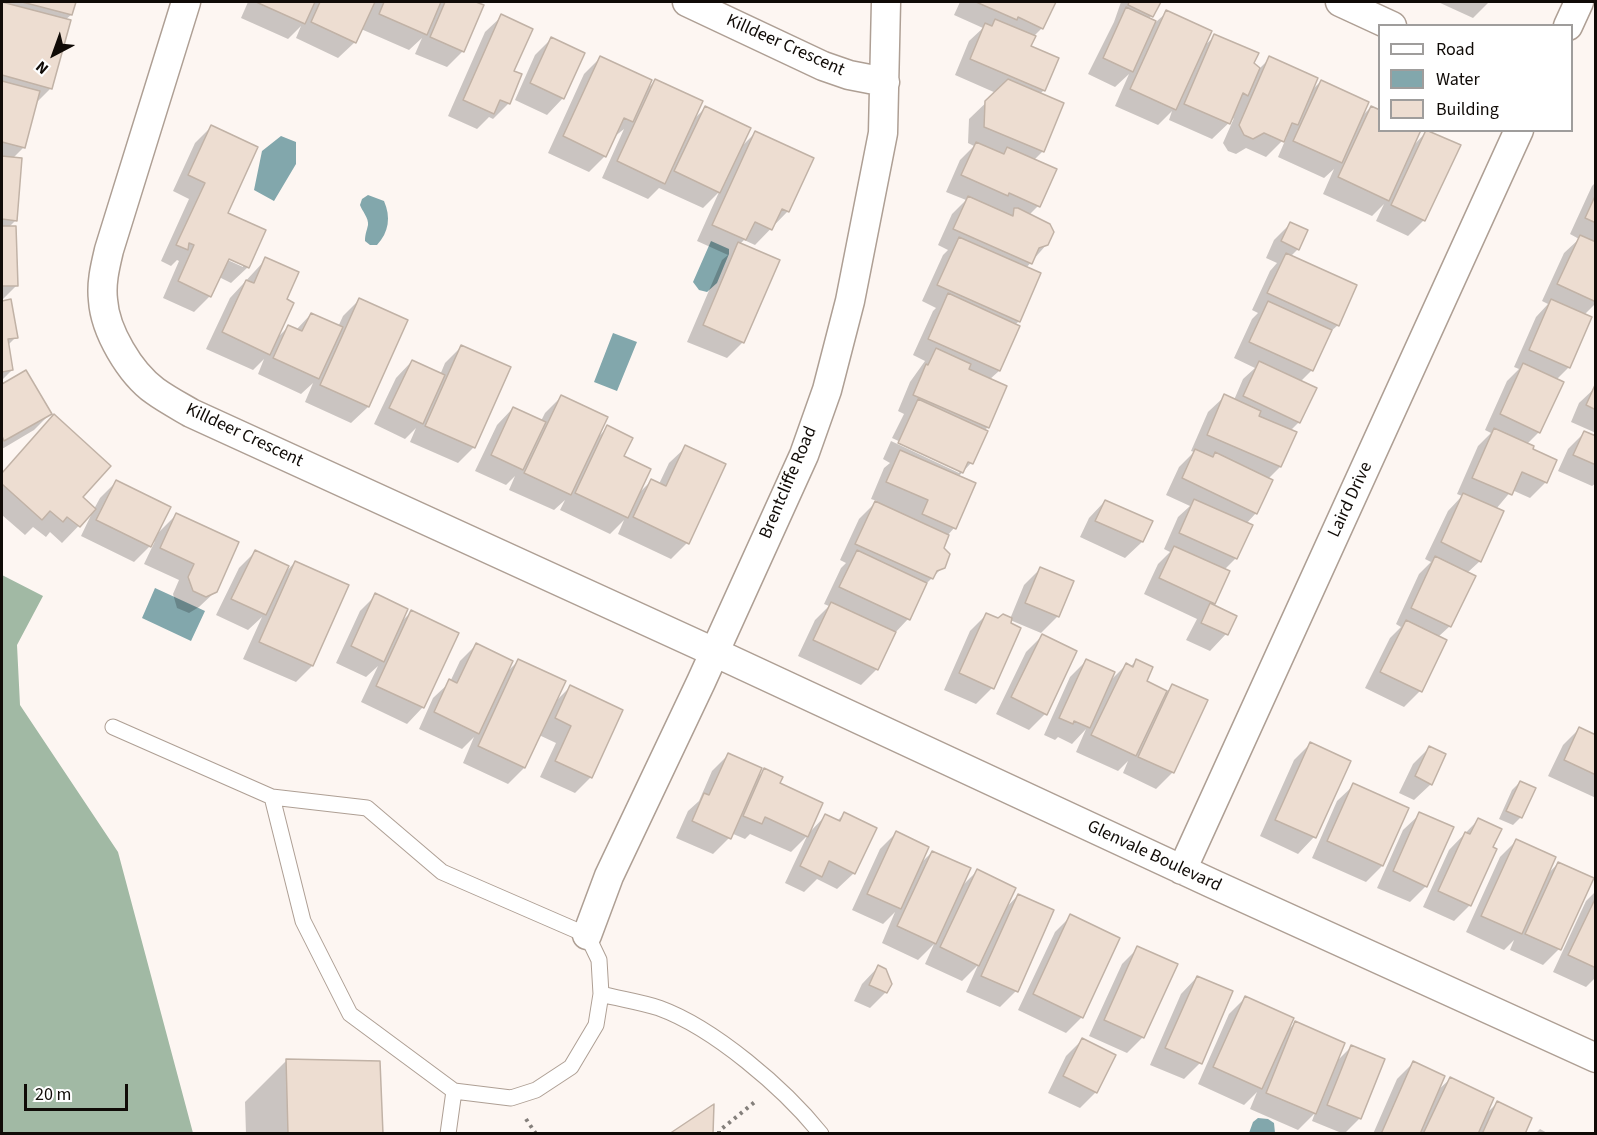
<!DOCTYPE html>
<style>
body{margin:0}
#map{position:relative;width:1597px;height:1135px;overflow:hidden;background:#fdf6f2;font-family:"Source Sans 3",sans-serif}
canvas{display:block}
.frame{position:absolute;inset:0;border:3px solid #100b07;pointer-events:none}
.legend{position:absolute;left:1378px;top:24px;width:195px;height:108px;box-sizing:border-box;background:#fff;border:2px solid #9f9d9c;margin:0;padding:8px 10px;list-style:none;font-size:18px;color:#100b07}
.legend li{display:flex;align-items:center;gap:12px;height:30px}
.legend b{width:30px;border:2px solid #9f9d9c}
.north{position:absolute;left:24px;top:24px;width:60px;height:60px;-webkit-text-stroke:4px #fff;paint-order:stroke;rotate:221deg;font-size:16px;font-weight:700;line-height:24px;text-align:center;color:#100b07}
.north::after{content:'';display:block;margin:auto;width:21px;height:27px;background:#100b07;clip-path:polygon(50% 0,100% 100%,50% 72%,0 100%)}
.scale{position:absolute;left:24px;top:1084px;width:104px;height:27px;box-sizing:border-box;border:3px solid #100b07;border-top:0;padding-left:8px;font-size:18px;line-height:21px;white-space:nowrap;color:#100b07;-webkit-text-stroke:4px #fff;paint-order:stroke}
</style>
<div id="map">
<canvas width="1597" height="1135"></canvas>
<div class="frame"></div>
<ul class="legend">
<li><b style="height:8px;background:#fff"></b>Road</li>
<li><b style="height:16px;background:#82a7ac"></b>Water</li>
<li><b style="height:16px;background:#edddd1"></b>Building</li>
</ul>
<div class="north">N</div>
<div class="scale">20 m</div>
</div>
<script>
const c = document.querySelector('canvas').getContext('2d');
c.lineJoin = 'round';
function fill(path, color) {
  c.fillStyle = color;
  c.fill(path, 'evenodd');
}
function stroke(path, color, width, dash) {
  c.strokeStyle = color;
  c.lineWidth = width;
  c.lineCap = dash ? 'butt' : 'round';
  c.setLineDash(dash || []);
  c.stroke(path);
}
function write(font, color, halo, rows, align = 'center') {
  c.font = font + ' "Source Sans 3",sans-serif';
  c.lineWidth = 5;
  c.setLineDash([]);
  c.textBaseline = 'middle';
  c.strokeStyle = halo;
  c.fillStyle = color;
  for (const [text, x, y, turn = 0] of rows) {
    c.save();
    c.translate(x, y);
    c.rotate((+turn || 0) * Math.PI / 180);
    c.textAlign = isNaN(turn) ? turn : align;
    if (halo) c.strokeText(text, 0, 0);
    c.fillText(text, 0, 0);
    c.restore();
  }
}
fill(new Path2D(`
 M2,575L43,596L17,645L20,705L118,852L193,1133H2Z`), '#a1b9a4');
fill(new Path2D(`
 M281,136L296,142V164L274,201L254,190L262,151Z
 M368,195L384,201C391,217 389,232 377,245H370L365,241C365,234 367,230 368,225C369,218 362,211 360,205L362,199Z
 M711,241L729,249V254L717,283L707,292L699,290L693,282Z
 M613,333L637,342L617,391L594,382Z
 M155,588L205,611L191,641L142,618Z
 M1258,1118L1268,1119L1274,1123L1275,1133H1249L1253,1122Z`), '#82a7ac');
fill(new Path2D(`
 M2,2H74L71,15L65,20L51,88L36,103L24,147L12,159L16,220L8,228L17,285L2,300Z
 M248,2H472L482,6L463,51L447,67L415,54L422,38L409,50L361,29L355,42L338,58L296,38L301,26L288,39L241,18Z
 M960,2H1054L1042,28L1034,36L1029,47L1044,90L1040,94L1043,151L1034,160L1038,206L1029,215L1047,244L1026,268L1019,321L1015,325L1018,326L999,371L989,380L1005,387L971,463L958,477L954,528L948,535L942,548L943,567L922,588L908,619L893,635L877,669L861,685L798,656L815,620L829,606L824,604L841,568L846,563L840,560L859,519L877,501L871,499L884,468L890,463L883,459L891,441L959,473L961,470L892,438L904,414L898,411L910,382L925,361L913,355L933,311L936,308L922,301L943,255L948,250L938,245L952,214L966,200L946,192L960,160L974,146L968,143L969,119L996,93L955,75L969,41L983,28L954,15Z
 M1121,2H1159L1149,19L1156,22L1167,12L1204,46L1215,36L1259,69L1270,58L1311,91L1321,81L1361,117L1371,107L1380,130L1414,145L1427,131L1424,220L1408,236L1376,221L1384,204L1372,216L1323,194L1334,169L1324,178L1278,157L1287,136L1266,157L1246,148L1236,154L1228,151L1223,143L1234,118L1212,139L1169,120L1172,111L1158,125L1115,106L1129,74L1115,87L1088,74L1114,22Z
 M1438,2H1489L1473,18Z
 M502,16L512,72L509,103L493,119L489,117L477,129L448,116L485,32Z
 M551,39L563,98L547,115L515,100L535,55Z
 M600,58L647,89L655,81L692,121L705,108L740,148L755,133L788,211L755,245L744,240L740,244L743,342L727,358L687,342L722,260L728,255L697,241L719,192L703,208L659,188L648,199L602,178L624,129L614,137L605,156L589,172L548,153L584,74Z
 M211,127L226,213L248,267L231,283L219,277L210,296L194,312L163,298L179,261L177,260L171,266L161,261L189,199L173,191L195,143ZM223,254L243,263V267L221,257Z
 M1596,182V303L1584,315L1590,317L1569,367L1556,380L1539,432L1527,444L1546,482L1530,498L1512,490L1496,509L1480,561L1467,573L1450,626L1438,637L1420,691L1404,707L1365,688L1390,638L1401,627L1396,624L1419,574L1431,562L1425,559L1448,511L1462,496L1457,494L1478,446L1491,433L1485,430L1507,381L1519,369L1514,367L1536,317L1548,304L1542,301L1564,253L1579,239L1570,234L1592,186Z
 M1290,224L1298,249L1290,257L1338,325L1328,334L1312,370L1300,382L1299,422L1290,431L1295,433L1280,467L1268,479L1256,513L1246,524L1236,558L1224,570L1214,603L1211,605L1235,616L1226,634L1210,651L1186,640L1197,619L1144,594L1158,564L1170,552L1164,549L1178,517L1190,506L1166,495L1179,467L1194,452L1191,451L1208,412L1225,396L1234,400L1243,379L1255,368L1234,358L1252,319L1258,313L1252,310L1270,271L1277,263L1266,258L1274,240Z
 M266,259L285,300L277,338L288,327L296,330L311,314L338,327L343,316L359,300L406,321L368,407L351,423L305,402L313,383L301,394L258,374L264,359L253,370L206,349L230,298Z
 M10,301L16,337L7,346L12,370L2,380V302Z
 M461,347L474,447L458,463L410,442L416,428L405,439L374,424L396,378L412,361L440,375L445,363Z
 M25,372L50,414L34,430L2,449V386Z
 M1596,387V433L1571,422L1579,403Z
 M562,396L596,439L608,427L638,494L651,481L659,484L669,463L686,447L687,543L671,559L618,534L624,520L610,534L560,510L565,500L554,510L509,490L515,476L506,485L475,471L497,425L513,408L541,421L545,413Z
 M54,416L81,498L94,509L100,498L116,482L156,535L176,515L216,591L199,607L189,613L177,608L173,594L179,580L144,564L155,541L134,562L81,536L93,511L62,543L50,532L46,537L33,527L25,535L2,515V473Z
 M1584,433L1596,438V483L1592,486L1558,471L1568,449Z
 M1105,501L1151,522L1142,542L1125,558L1080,537L1089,518Z
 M255,552L284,574L295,562L312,666L296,682L243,659L262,617L248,630L216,615L239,568Z
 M1040,569L1072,582L1058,616L1041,633L1010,620L992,688L976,704L944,690L970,631L986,615L998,620L1010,619L1024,585Z
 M376,595L400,623L411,612L423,707L407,724L361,702L378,666L366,677L336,663L360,611Z
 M1042,636L1045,714L1029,730L996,714L1026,652Z
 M476,645L506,673L518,661L554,703L570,687L591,777L575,793L540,777L556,743L539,735L524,768L508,784L463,763L474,737L462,749L419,729L433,698L450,682L460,661Z
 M1087,660L1109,682L1126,665L1130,667L1137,660L1145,682L1166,692L1173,686V772L1156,789L1123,773L1128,761L1118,771L1076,752L1086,729L1072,744L1058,737L1055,740L1044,735L1070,677Z
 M1579,729L1596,736V798L1548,776L1563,745Z
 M1310,744L1349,762L1314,837L1298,854L1260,836L1294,760Z
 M1429,748L1431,784L1414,800L1399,793L1413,764Z
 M728,755L756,778L765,770L778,784L809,833L825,816L837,821L844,814L854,873L837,889L817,879L804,892L785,883L807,836L791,852L750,834L745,839L731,833L729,838L713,854L676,838L688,811L699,801L712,771Z
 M1520,782L1534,789L1521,817L1513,825L1499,819L1512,790Z
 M1354,785L1382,866L1366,882L1312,858L1337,801Z
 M1420,814L1426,886L1410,902L1377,888L1403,830Z
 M1478,820L1470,905L1454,921L1423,907L1449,850Z
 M896,833L920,864L932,852L960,888L977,871L1005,909L1018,895L1016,991L1000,1007L966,992L978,965L962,981L925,964L934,944L918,960L882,943L895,912L883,924L852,910L880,849Z
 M1516,841L1548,874L1558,863L1559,949L1543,965L1510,950L1514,940L1504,950L1466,932L1500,857Z
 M1596,891V977L1586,987L1553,972L1586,901Z
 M1071,916L1082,1017L1066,1033L1018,1010L1055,932Z
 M1138,948L1143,1037L1127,1053L1089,1036L1122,964Z
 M878,967L886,992L870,1008L854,1001L862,984Z
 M1197,977L1200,1063L1184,1079L1150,1065L1181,994Z
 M1245,998L1286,1032L1295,1023L1335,1063L1351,1047L1360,1118L1344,1134L1312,1121L1315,1113L1298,1130L1250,1109L1257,1092L1244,1105L1198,1084L1229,1014Z
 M1082,1040L1096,1092L1080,1108L1048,1093L1066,1056Z
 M286,1061L382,1134H246L245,1102Z
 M1413,1063L1436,1092L1450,1079L1485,1115L1497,1103L1524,1134H1373L1397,1079Z
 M1540,1129L1549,1134H1535Z`), '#0003');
const building = new Path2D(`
 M2,2L71,20L52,89L2,75Z
 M22,2H76L72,15Z
 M256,2H315L305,24Z
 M320,2H375L356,43L311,22Z
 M384,2H441L427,35L379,14Z
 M445,2H476L484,5L464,52L430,37Z
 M976,2H1056L1043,29L1018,17L1017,20Z
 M1129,2H1161L1153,17L1128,5Z
 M1126,7L1156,21L1133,72L1103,58Z
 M1166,10L1212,31L1176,110L1130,89Z
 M501,14L533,29L514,71L522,74L510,104L500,100L494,114L463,100Z
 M995,19L1036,36L1031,46L1059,58L1045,91L970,59L985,23L992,26Z
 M1214,34L1259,53L1254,63L1260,68L1248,96L1243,93L1230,124L1184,104Z
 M551,37L585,53L564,99L530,83Z
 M600,56L652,80L633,122L624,118L606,157L563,136Z
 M1269,56L1318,78L1298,125L1292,123L1284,142L1264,133L1253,139L1244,135L1239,125Z
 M655,79L703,101L665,184L617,161Z
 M1008,79L1064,103L1044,152L984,127L985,101Z
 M1321,80L1369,102L1342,163L1293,141Z
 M2,81L40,91L25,148L2,142Z
 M705,106L751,128L720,193L674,171Z
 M1371,106L1380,110V130H1421L1389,201L1338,177Z
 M211,125L258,147L228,213L266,230L249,268L229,259L211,297L178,281L194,245L189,243L188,250L176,245L205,183L188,175Z
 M1426,130L1461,145L1425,221L1391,205Z
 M755,131L814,158L789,212L782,209L772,230L755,222L746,240L712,225Z
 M976,142L1004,154L1007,147L1057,169L1040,207L1009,193L1008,196L961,175Z
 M2,156L22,158L17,221L2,219Z
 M1596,194V223L1585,218Z
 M968,196L1013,216L1014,208H1018L1050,224L1054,232L1048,245L1039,248L1032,264L953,229Z
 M1290,222L1308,230L1299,250L1281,241Z
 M2,226H16L18,286H2Z
 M1580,235L1596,242V302L1557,284Z
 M959,237L1041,273L1020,322L937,285Z
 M738,242L780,260L744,343L703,325Z
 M1286,253L1357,285L1339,326L1267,293Z
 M265,257L299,272L287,299L294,303L270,355L222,332L246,280L254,283Z
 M948,293L1020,326L1000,371L928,339Z
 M359,298L408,320L369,407L320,385Z
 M11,299L18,338L8,339L13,370L2,372V301Z
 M1551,299L1592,317L1570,368L1529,350Z
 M1268,301L1332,330L1313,371L1249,342Z
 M311,313L343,327L319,379L273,358L288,325L302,331Z
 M461,345L511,367L475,448L425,426Z
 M936,348L971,364L969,369L1007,386L989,428L913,395L926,364L928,365Z
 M412,360L445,375L423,424L389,408Z
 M1259,361L1317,388L1300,423L1243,396Z
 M1523,363L1564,382L1540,433L1500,414Z
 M26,370L52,414L4,441L2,436V384Z
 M1595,385L1596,386V410L1586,405Z
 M1224,394L1261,411L1259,416L1297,432L1281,467L1207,435Z
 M561,395L608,417L571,495L524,473Z
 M918,399L988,431L973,464L968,462L963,473L898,443Z
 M513,407L546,422L523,470L491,455Z
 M54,414L111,466L83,497L96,509L80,527L67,517L63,522L50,511L42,520L2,484V473Z
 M607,425L633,438L624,456L651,469L628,518L575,493Z
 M1494,428L1534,446L1533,449L1557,460L1547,483L1522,472L1512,495L1472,478Z
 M1584,431L1596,436V465L1573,455Z
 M685,445L726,464L689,544L633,517L651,479L666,486Z
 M1195,449L1213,457L1215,452L1273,480L1257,514L1182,478Z
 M900,450L976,483L956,529L922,514L928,500L886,482Z
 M116,480L171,507L151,547L96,520Z
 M1463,493L1504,511L1481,562L1441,542Z
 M1194,499L1253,525L1237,559L1179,533Z
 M1105,500L1153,521L1143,542L1095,521Z
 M875,501L949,535L944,548L950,554L945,568L937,571L933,579L855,544Z
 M176,513L239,542L217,592L206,597L193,591L188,577L194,564L160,548Z
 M1174,546L1230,571L1215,604L1159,578Z
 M255,550L289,566L266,615L231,599Z
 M857,550L927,583L910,620L839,587Z
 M1435,556L1476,576L1451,627L1411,608Z
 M295,561L349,585L313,666L259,642Z
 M1040,567L1074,581L1059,617L1025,603Z
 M375,593L408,609L384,662L351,646Z
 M831,602L896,632L878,670L813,640Z
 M1210,603L1237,616L1228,635L1201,623Z
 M411,610L459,633L424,708L376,686Z
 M986,613L998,618L1003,614L1012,618L1011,623L1021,628L994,689L959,673Z
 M1406,620L1447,640L1422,692L1380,672Z
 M1042,634L1077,651L1047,715L1011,697Z
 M476,643L513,661L479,734L434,712L449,679L457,683Z
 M518,659L566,681L525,768L478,746Z
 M1086,659L1115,672L1090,728L1074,721L1073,724L1059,718Z
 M1136,659L1153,667L1147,681L1167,691L1136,756L1091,735L1126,663L1133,667Z
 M1172,684L1208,700L1174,773L1138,757Z
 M570,685L623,710L592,778L555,761L571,726L555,718Z
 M1579,727L1596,735V775L1564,760Z
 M1310,742L1351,761L1316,838L1275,820Z
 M1429,746L1446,754L1432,785L1415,776Z
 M728,753L762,768L731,839L692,821L704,793L709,795Z
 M764,768L783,777L780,783L823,803L808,837L765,817L762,824L743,816Z
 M1520,781L1536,788L1522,818L1506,811Z
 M1353,783L1409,808L1383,866L1327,841Z
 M844,812L877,828L855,874L829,861L822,877L800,866L825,814L840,821Z
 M1419,812L1454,827L1427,887L1393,871Z
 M1478,818L1502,829L1493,847L1497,849L1471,906L1438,891L1465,832L1470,834Z
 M896,831L929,847L901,909L867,894Z
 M1516,839L1556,857L1522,934L1481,916Z
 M932,851L971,868L936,944L897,926Z
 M1558,862L1594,878L1561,950L1525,934Z
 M977,869L1016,888L979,966L940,947Z
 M1018,894L1054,910L1018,992L981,976Z
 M1596,897V968L1568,955Z
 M1070,914L1120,938L1083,1018L1033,994Z
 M1137,946L1178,964L1144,1038L1104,1020Z
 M878,965L886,969L892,984L887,993L869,985Z
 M1197,976L1233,991L1202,1064L1165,1048Z
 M1245,996L1294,1018L1262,1089L1213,1067Z
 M1295,1021L1345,1043L1316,1114L1266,1093Z
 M1082,1038L1116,1055L1097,1093L1063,1076Z
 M1351,1045L1385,1059L1361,1119L1327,1105Z
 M286,1059L380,1061L383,1134H288Z
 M1413,1061L1445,1076L1420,1134H1381Z
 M1450,1077L1494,1098L1478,1134H1423Z
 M1497,1101L1532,1118L1525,1134H1482Z
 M714,1104L713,1134H669Z`);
fill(building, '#edddd1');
stroke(building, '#c1b2a6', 1.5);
const lane = new Path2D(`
 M113,727L272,797
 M454,1091L350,1014L303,921L272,797L367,808L442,872L587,935L599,960L601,994C620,999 641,1002 659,1008C714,1028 784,1088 821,1134
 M448,1134L454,1091L511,1098L536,1090L571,1067L596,1025L601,994`);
const street = new Path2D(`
 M186,2L109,250C105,267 101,283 103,300C105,331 130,373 155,391C166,399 179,406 191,413L714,652L1211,883L1596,1058
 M687,2L823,66L849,75L885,82
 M1340,2L1392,26
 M1568,26L1579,2
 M1182,870L1519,130
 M587,935L609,876L701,682L804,455L827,390L850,301L883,133L886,2`);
stroke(lane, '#ae9f94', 17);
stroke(street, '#ae9f94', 31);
stroke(new Path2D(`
 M526,1119L536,1134
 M719,1134V1131L756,1101`), '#847f7b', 4, [3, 4.5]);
stroke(lane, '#fff', 15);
stroke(street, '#fff', 28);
write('18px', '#100b07', '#fff', [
 ["Killdeer Crescent",785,46,24],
 ["Killdeer Crescent",244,436,25],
 ["Brentcliffe Road",789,483,-67],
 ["Laird Drive",1351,500,-65],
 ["Glenvale Boulevard",1154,857,25]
]);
</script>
